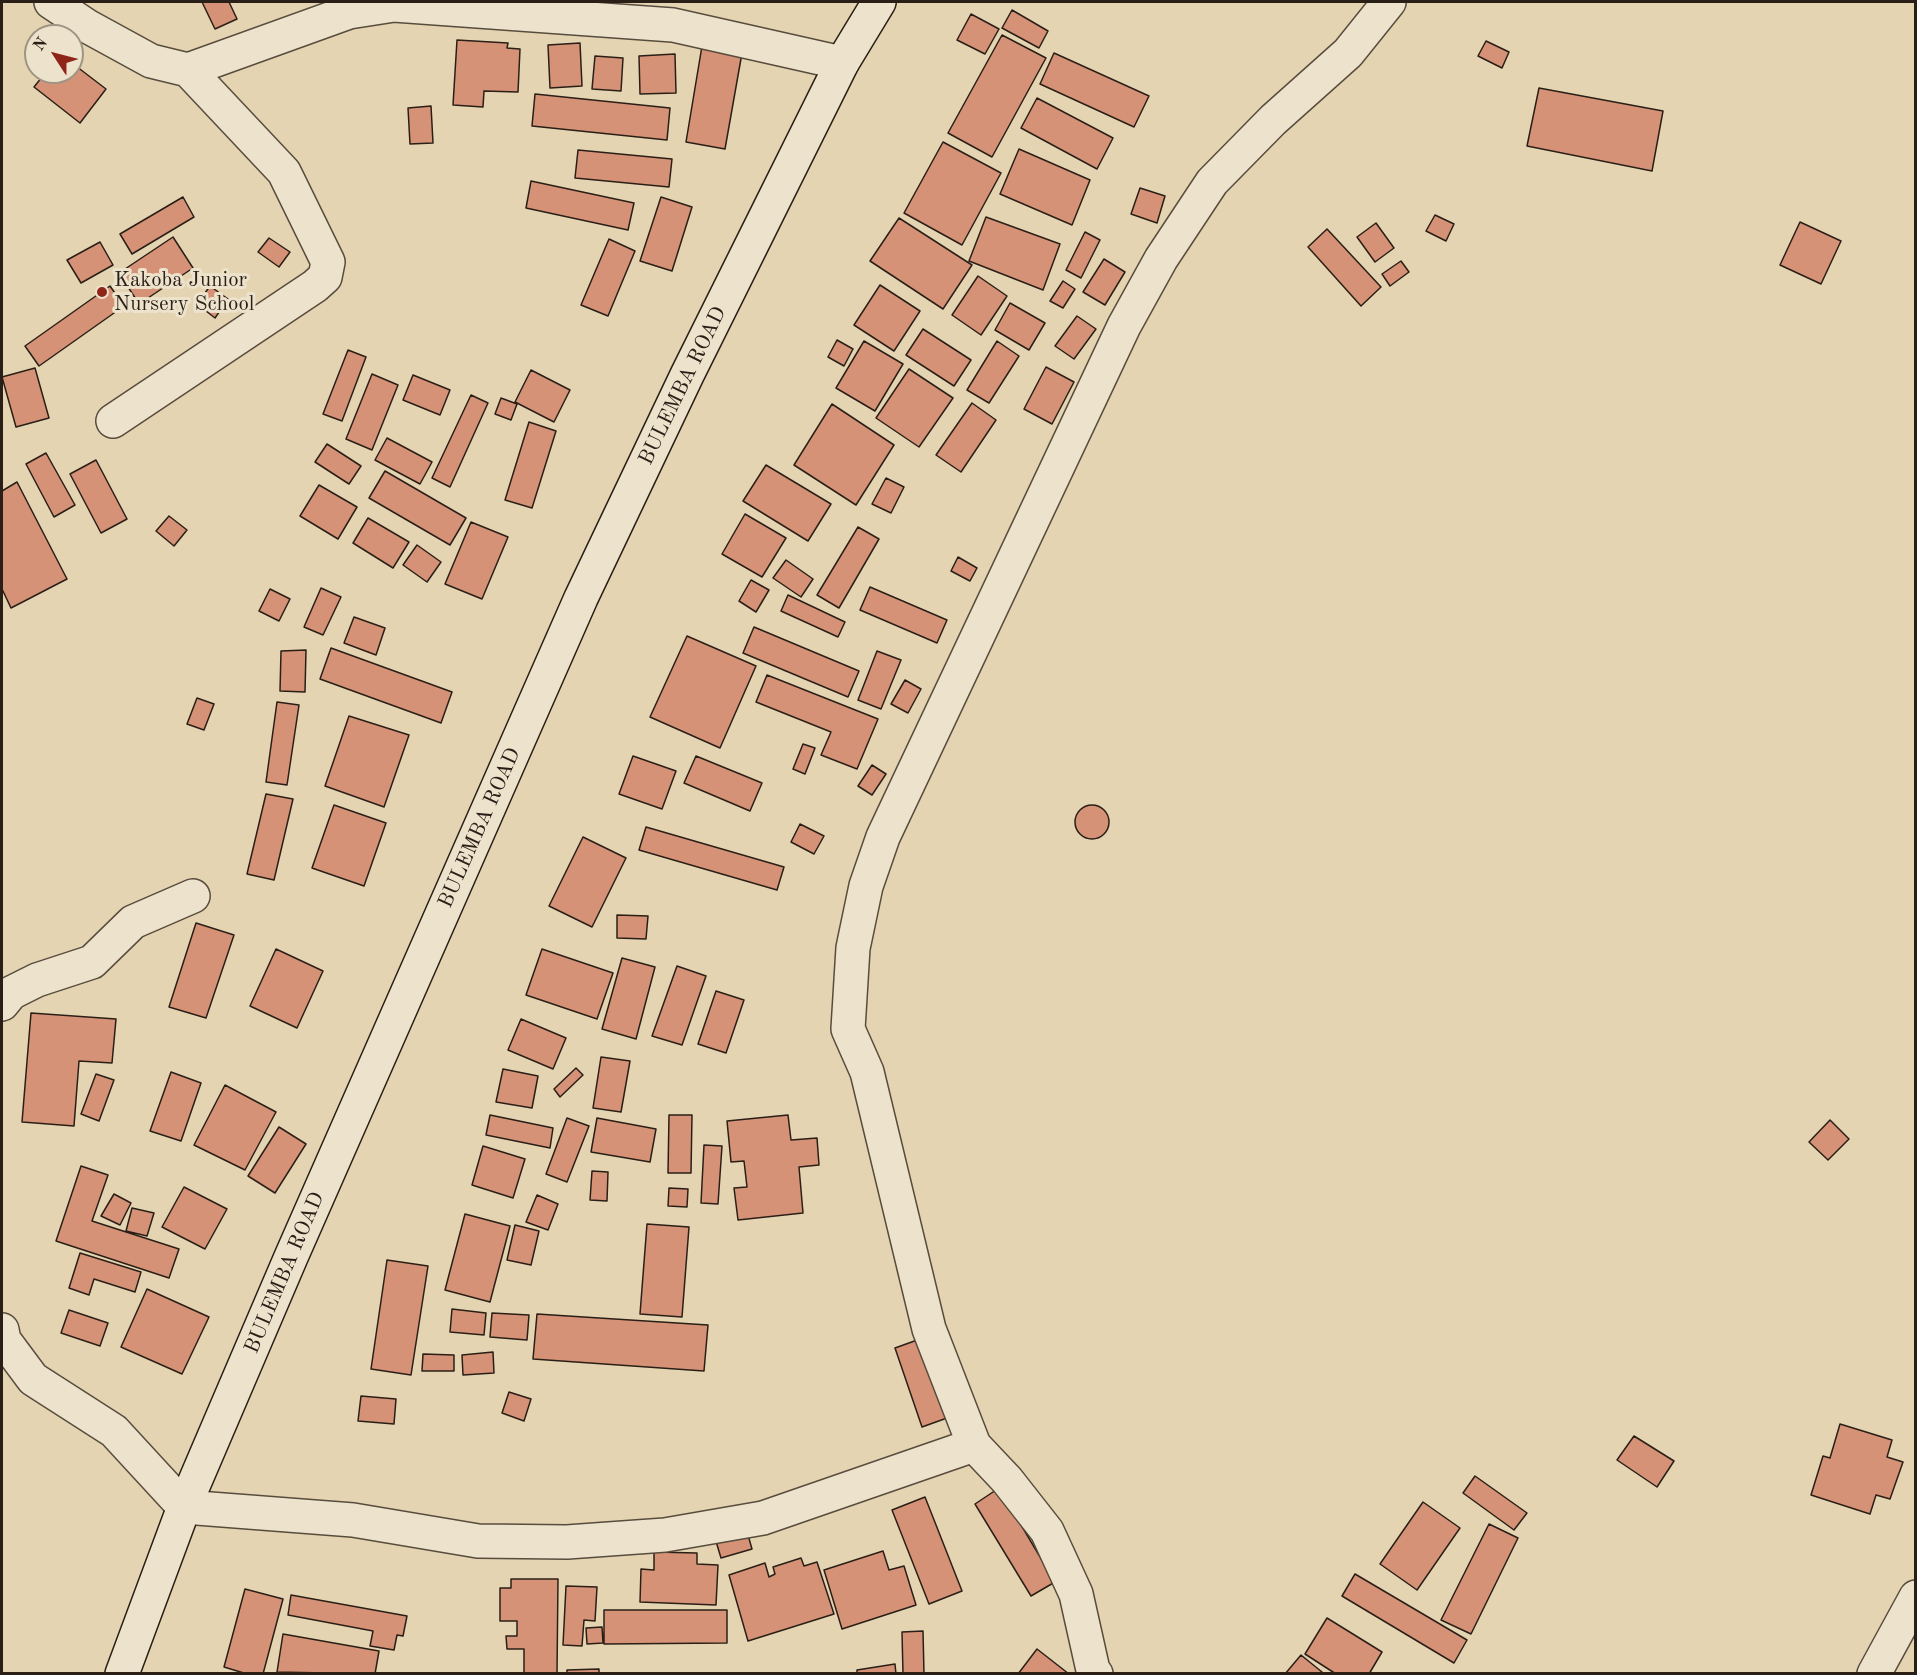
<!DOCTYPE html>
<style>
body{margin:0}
#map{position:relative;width:1917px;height:1675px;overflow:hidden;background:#e4d4b1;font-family:"Old Standard TT",serif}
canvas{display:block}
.frame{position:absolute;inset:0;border:3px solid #2a1f17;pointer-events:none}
.north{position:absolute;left:24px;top:24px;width:60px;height:60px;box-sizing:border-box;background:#ede3cc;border:2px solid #9f9584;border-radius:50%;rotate:306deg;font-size:16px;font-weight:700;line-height:24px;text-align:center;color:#2a1f17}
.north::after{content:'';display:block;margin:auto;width:21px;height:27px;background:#8f2418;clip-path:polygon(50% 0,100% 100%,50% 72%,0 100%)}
</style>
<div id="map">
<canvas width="1917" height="1675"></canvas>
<div class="frame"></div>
<div class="north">N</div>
</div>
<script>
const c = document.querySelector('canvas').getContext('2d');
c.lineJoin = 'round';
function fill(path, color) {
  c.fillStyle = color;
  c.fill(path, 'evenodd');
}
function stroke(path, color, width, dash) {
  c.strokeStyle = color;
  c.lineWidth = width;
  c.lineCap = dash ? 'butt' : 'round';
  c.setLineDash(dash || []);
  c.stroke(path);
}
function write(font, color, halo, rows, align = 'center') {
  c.font = font + ' "Old Standard TT",serif';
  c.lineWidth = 6;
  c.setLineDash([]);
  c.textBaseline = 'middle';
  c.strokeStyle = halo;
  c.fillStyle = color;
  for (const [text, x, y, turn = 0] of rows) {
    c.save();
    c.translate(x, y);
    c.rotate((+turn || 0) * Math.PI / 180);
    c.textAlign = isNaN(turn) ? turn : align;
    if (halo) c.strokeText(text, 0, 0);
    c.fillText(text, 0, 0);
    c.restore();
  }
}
const building = new Path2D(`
 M202,2H229L237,19L215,29Z
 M1012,10L1048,31L1039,48L1002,28Z
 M971,14L999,29L985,54L957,40Z
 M1002,35L1046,58L992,157L948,133Z
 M457,40L508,43L507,48L520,49L518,92L484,91L483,107L453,105Z
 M1486,41L1509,52L1502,68L1478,56Z
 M580,43L582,86L550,88L548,45Z
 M702,46L742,53L725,149L686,142Z
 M1054,53L1149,96L1134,127L1040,84Z
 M675,54L676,93L640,94L639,56Z
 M595,56L623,58L621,91L592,89Z
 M72,63L106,89L80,123L34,87L46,72H72Z
 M1539,88L1663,111L1652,171L1527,146Z
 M535,94L670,108L667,140L532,126Z
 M1037,98L1113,138L1097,169L1021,128Z
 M431,106L433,143L410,144L408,108Z
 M943,142L1001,173L962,245L904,213Z
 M1019,149L1090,180L1072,225L1000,194Z
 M578,150L672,159L669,187L575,178Z
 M531,181L634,203L628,230L526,208Z
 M1140,188L1165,196L1157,223L1131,214Z
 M183,197L194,217L132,254L120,234Z
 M661,197L692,207L672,271L640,261Z
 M1435,215L1454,224L1446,241L1426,231Z
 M986,217L1060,244L1043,290L969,261Z
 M899,218L972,265L943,309L870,261Z
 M1800,222L1841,241L1821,284L1780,265Z
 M1376,223L1394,248L1375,262L1357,237Z
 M1327,229L1381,287L1361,306L1308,247Z
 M1085,232L1100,240L1081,278L1066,270Z
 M173,237L193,268L139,304L119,273Z
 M269,238L290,252L279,267L258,252Z
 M609,239L635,251L608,316L581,305Z
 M100,242L113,265L81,283L67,260Z
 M1104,259L1125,272L1105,305L1083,292Z
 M1401,261L1409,272L1390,286L1382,274Z
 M978,276L1007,296L981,335L952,315Z
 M1063,281L1075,289L1063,308L1050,301Z
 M880,285L920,311L894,351L854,325Z
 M110,286L124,306L39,366L25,346Z
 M210,286L228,299L215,318L197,304Z
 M1010,303L1045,323L1029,350L995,330Z
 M1077,316L1096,329L1074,359L1055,346Z
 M923,329L971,360L954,386L906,355Z
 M837,340L853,349L844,366L828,357Z
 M864,341L903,364L875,411L836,388Z
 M997,341L1019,356L989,403L967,390Z
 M348,350L366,357L342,421L323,414Z
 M1046,367L1074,382L1052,424L1024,409Z
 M35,368L49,418L16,427L2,377Z
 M909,369L953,398L919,447L876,418Z
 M531,370L570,390L554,422L515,402Z
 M372,374L398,385L372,450L346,439Z
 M413,375L450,390L440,415L403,400Z
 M471,395L488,403L450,487L432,478Z
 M501,398L517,404L511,420L495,414Z
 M972,403L996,420L961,472L936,455Z
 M832,404L894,445L856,505L794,465Z
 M529,422L556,431L532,508L505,500Z
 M387,438L432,462L420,484L375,460Z
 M327,444L361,466L349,484L315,462Z
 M46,453L75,505L54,517L26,464Z
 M96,460L127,519L101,533L70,474Z
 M766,465L831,504L808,541L743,501Z
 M385,471L466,518L450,545L369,498Z
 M886,478L904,487L891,513L872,504Z
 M17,482L67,579L11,608L2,589V491Z
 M319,485L357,507L338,539L300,516Z
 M745,514L786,538L762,577L722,554Z
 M169,516L187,530L174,546L156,531Z
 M368,518L409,542L393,568L353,543Z
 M471,522L508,537L482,599L445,584Z
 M858,527L879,539L839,608L817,595Z
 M417,545L441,562L427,582L403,565Z
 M958,557L977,568L970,581L951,571Z
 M786,560L813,579L801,597L773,578Z
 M751,580L769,590L756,612L739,601Z
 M870,587L947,620L937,643L860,610Z
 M321,588L341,597L323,635L304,627Z
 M270,589L290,599L279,621L259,611Z
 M788,595L845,622L838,637L781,611Z
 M354,617L385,628L376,655L344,643Z
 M754,627L859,671L848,697L743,653Z
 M687,636L756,666L720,748L650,717Z
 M331,648L452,692L441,723L320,679Z
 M306,650L305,692L280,691L281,651Z
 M877,651L901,660L881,709L858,700Z
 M767,675L878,719L857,769L821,755L831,732L756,702Z
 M905,680L921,689L908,713L891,704Z
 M197,698L214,704L204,730L187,724Z
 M277,702L299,705L287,785L266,782Z
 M349,716L409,735L384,807L325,786Z
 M803,744L815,748L805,774L793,769Z
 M633,756L676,771L662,809L619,794Z
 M696,756L762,783L750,811L684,783Z
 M872,765L886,774L872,795L858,786Z
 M266,794L293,799L274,880L247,874Z
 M1075 822a17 17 0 1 1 34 0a17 17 0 1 1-34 0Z
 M334,805L386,823L364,886L312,868Z
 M800,824L824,836L814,854L791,842Z
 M646,827L784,867L777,890L639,850Z
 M583,837L626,858L592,927L549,906Z
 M617,915L648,916L646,939L617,938Z
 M196,923L234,935L206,1018L169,1007Z
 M276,949L323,971L297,1028L250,1006Z
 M542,949L613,973L597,1019L526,995Z
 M622,958L655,967L636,1039L602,1029Z
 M677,966L706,976L682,1045L652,1036Z
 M716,991L744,1000L726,1053L698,1044Z
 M31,1013L116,1019L112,1063L79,1061L74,1126L22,1122Z
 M521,1019L566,1038L553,1069L508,1050Z
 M601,1057L630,1061L621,1112L593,1108Z
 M576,1068L583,1075L560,1097L554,1089Z
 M503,1069L538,1076L532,1108L496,1102Z
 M171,1072L201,1083L181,1141L150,1131Z
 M96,1074L114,1080L99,1121L81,1114Z
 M225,1085L276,1112L245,1170L194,1145Z
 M490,1115L553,1128L550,1148L486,1135Z
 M669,1115H692L691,1173H668Z
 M788,1115L791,1140L817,1138L819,1165L799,1167L803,1213L738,1220L734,1188L747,1187L744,1161L731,1162L727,1121Z
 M567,1118L589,1126L567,1182L546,1174Z
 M597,1118L656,1129L650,1162L591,1152Z
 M1830,1120L1849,1139L1828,1160L1809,1142Z
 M279,1127L306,1144L275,1193L248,1176Z
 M704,1145L722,1146L718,1204L701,1203Z
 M483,1146L525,1159L513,1198L472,1185Z
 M81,1166L108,1175L92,1221L179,1249L169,1278L56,1241Z
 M592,1171L608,1172L607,1201L590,1200Z
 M184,1187L227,1209L205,1249L162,1227Z
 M669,1188L688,1189L687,1207L668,1206Z
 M114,1194L131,1203L120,1225L101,1216Z
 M537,1195L558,1204L548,1230L526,1222Z
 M132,1208L154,1213L147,1236L126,1231Z
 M465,1214L510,1226L490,1302L445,1290Z
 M647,1224L689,1227L682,1317L640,1314Z
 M515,1225L539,1231L531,1265L507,1260Z
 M80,1253L141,1272L135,1292L94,1279L89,1295L69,1288Z
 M387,1260L428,1266L411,1375L371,1369Z
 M147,1289L209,1317L182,1374L121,1347Z
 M452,1309L486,1313L484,1335L450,1332Z
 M69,1310L108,1323L100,1346L61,1333Z
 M492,1313L529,1315L527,1340L490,1337Z
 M537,1314L708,1325L704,1371L533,1359Z
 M920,1339L947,1418L922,1427L895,1348Z
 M493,1352L494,1373L463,1375L462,1355Z
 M423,1354L454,1355V1371H422Z
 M509,1392L531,1399L524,1421L502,1413Z
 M361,1396L396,1399L394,1424L358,1421Z
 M1840,1424L1892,1440L1887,1457L1903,1462L1890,1499L1876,1495L1870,1514L1811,1495L1823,1456L1830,1458Z
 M1634,1436L1674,1461L1657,1487L1617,1460Z
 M1475,1476L1527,1513L1514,1530L1463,1493Z
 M999,1488L1055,1582L1031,1596L975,1504Z
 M925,1497L962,1591L929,1604L892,1510Z
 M1423,1502L1460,1528L1417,1590L1380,1564Z
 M1489,1524L1518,1538L1471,1634L1441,1620Z
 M746,1528L752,1549L721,1558L715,1538Z
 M883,1551L889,1570L904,1566L916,1605L842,1629L824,1570Z
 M654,1552L697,1553V1564L718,1565L716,1605L640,1602L641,1569L654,1570Z
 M801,1558L804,1566L817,1562L834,1614L748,1641L729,1575L765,1563L769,1577L775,1574L773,1567Z
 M1355,1574L1467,1640L1454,1663L1342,1596Z
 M511,1579H558L557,1674H524V1649H507L506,1636H517V1621H500V1588H511Z
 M566,1586L597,1587L595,1621L584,1620L582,1646L563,1645Z
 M245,1589L283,1599L263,1674H247L224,1667Z
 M291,1595L407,1616L403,1636L397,1635L394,1650L370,1646L373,1631L288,1615Z
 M604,1610H727V1643L604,1644Z
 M1327,1618L1382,1652L1369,1674H1336L1305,1654Z
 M602,1627L603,1643L587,1644L586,1628Z
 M923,1631L924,1674H903L902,1632Z
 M283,1634L379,1651L375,1674L277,1672Z
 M1037,1649L1069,1674H1018Z
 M1301,1655L1322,1672L1320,1674H1285Z
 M895,1664L896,1674H857V1670Z
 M599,1669V1674H567V1670Z`);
fill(building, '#d59276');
stroke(building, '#2a1f17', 1.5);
const street = new Path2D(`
 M51,2L87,26L151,61L188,70L284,172L328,262L325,277L315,286L113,421
 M188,70L349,12L394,5L673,25L842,63
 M2,1004L11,993L37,980L92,962L133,922L193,896
 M2,1330L4,1340L33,1379L114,1431L184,1507L353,1520L478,1541L567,1542L665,1535L763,1518L974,1445
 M1096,1674L1093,1670L1076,1594L1047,1531L1007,1480L974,1445L929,1329L867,1072L848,1029L853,948L866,886L883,837L1124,326L1161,259L1212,182L1273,120L1348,53L1389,2
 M1874,1674L1916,1597`);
const secondary = new Path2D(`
 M122,1674L184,1507L291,1257L581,598L687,375L842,63L879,2`);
stroke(street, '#584c3e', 36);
stroke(secondary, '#2a1f17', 36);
stroke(street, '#ede3cc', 33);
stroke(secondary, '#ede3cc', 33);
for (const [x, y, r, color] of [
 [102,292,6,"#8f2418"]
]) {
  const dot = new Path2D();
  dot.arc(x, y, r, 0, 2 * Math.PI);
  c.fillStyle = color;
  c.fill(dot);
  stroke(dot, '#ede3cc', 2);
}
write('21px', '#2a1f17', '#ede3cc', [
 ["Kakoba Junior",114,280],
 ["Nursery School",114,304]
], 'left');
write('21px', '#2a1f17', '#ede3cc', [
 ["BULEMBA ROAD",683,386,-64],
 ["BULEMBA ROAD",480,828,-66],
 ["BULEMBA ROAD",285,1273,-67]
]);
</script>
